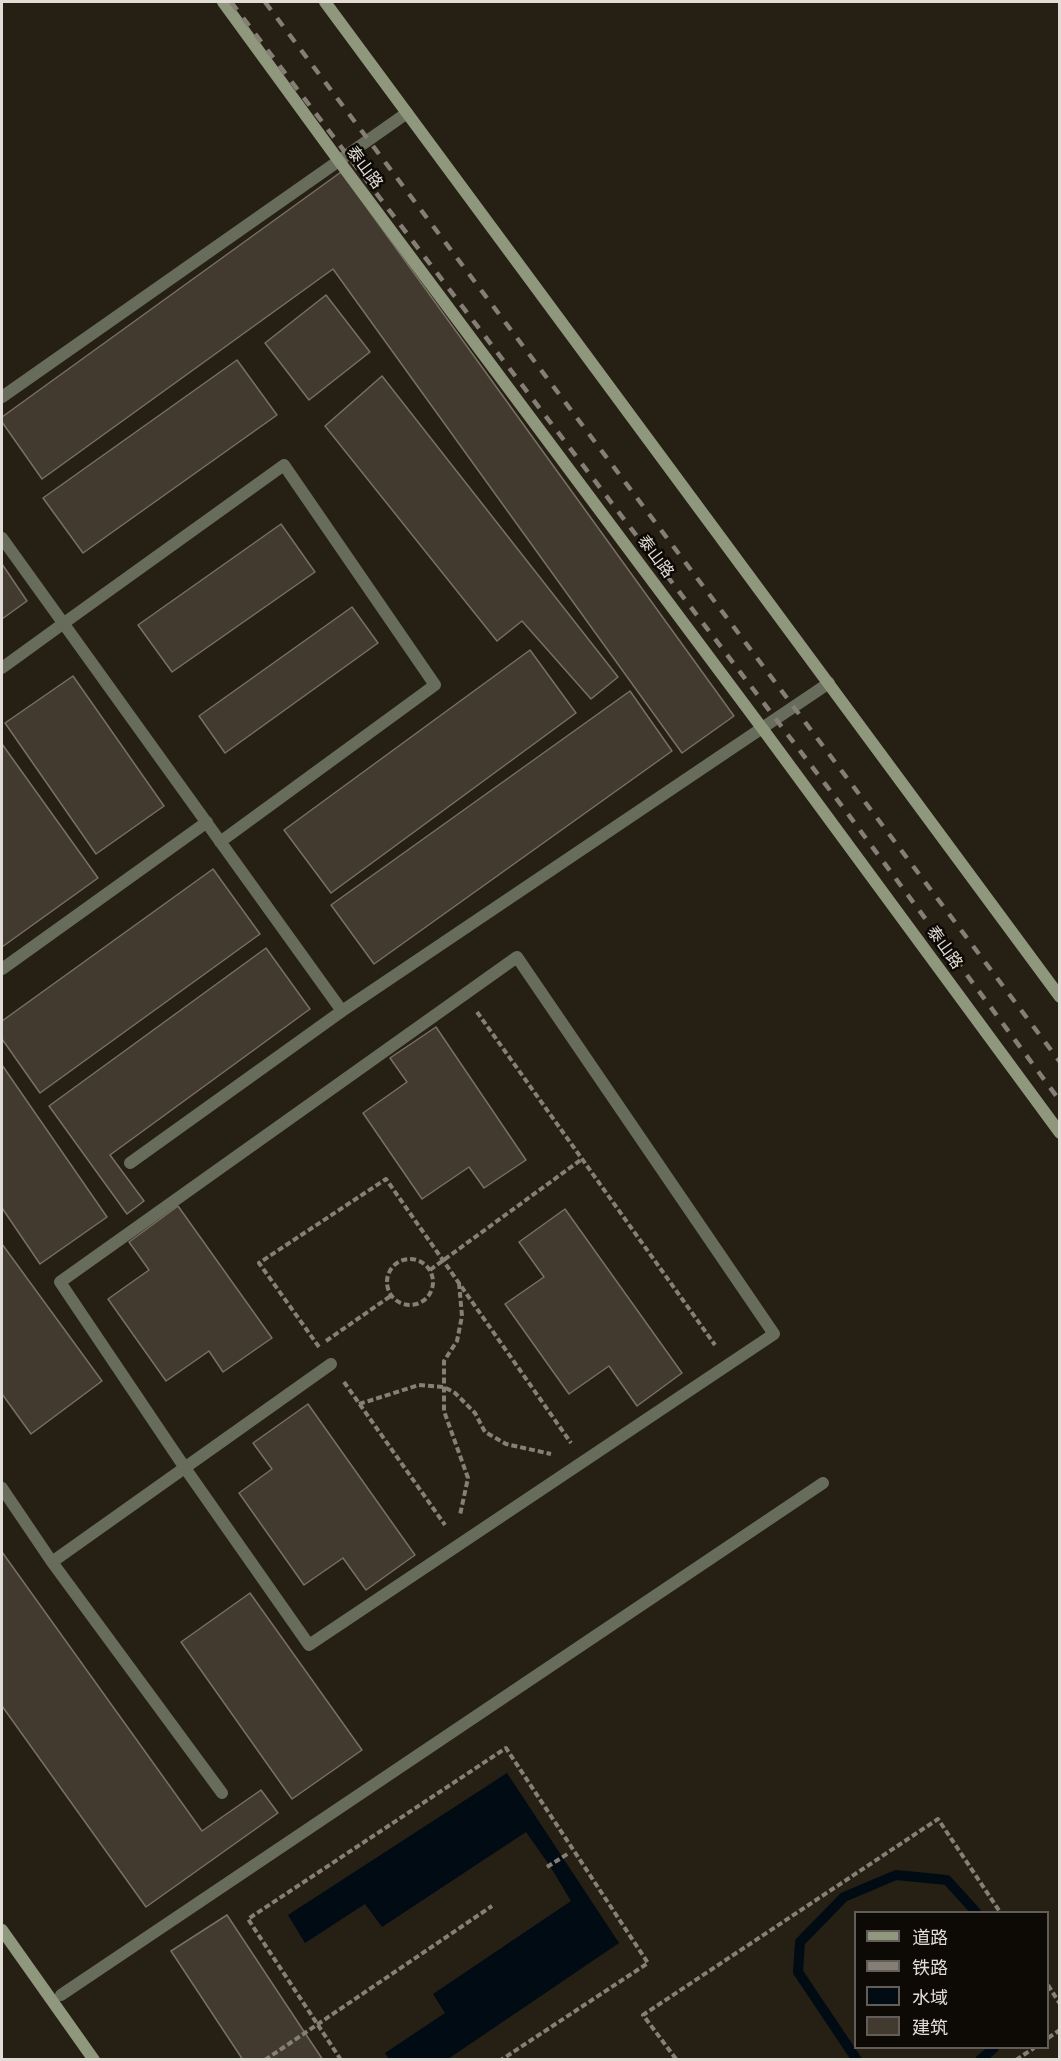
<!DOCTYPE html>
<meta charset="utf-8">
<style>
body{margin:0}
#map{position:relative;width:1061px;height:2061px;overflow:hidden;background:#261f14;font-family:Signika,"Noto Sans SC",sans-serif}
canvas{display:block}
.frame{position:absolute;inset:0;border:3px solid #e1dcd5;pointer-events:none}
.legend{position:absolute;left:854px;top:1911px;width:195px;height:138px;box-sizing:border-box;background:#0d0905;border:2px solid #625d58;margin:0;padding:8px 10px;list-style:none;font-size:18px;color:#e1dcd5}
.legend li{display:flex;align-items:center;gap:12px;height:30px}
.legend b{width:30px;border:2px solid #625d58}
</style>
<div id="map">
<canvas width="1061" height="2061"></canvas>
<div class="frame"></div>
<ul class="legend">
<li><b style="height:8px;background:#8f987d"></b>道路</li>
<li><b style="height:8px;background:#847e75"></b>铁路</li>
<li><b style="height:16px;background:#000b14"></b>水域</li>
<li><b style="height:16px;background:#423a2f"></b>建筑</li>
</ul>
</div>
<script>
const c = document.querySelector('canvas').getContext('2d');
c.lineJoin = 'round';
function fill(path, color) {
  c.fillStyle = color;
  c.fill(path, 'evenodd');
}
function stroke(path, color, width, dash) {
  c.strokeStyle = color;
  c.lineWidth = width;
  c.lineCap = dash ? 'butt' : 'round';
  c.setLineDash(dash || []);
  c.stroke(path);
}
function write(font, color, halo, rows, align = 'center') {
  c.font = font + ' Signika,"Noto Sans SC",sans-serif';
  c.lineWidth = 5;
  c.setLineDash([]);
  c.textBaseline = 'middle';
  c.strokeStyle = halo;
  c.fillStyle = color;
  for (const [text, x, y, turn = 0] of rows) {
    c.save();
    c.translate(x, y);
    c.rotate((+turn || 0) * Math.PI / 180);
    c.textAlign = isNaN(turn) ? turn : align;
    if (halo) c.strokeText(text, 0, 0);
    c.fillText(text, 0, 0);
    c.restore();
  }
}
fill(new Path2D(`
 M507,1773L619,1943L448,2059H389L385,2053L445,2013L433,1994L571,1901L550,1866L526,1832L382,1927L365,1904L305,1943L288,1915Z`), '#000b14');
stroke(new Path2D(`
 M857,2060L798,1972L800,1942L844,1897L896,1875L947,1880L976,1912
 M980,2060L994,2048`), '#000b14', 10);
const building = new Path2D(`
 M341,172L734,716L682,753L333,269L42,479L2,422V417Z
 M326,295L370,352L309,400L265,343Z
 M237,360L277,415L83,553L43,498Z
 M382,376L618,677L591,699L522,621L497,641L325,426Z
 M281,524L315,572L172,672L138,625Z
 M2,564L27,601L2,619Z
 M352,607L378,643L225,753L199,716Z
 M530,650L576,713L331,893L284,830Z
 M73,676L164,806L96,854L5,723Z
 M630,691L672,751L374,964L331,905Z
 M2,744L98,878L2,947Z
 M213,869L260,934L40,1093L2,1039V1021Z
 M266,948L310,1009L110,1155L144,1201L127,1214L49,1106Z
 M436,1027L526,1160L484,1188L469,1167L422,1199L363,1113L407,1082L390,1058Z
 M2,1065L107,1217L40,1264L2,1208Z
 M178,1206L272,1338L223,1372L209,1351L166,1381L108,1299L149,1270L129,1242Z
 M565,1209L682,1373L637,1406L609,1366L569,1394L505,1304L544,1277L519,1242Z
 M2,1244L102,1381L31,1434L2,1394Z
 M308,1404L415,1555L366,1590L343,1558L304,1585L239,1493L272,1469L253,1443Z
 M2,1552L202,1831L261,1790L278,1813L146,1907L2,1706Z
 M250,1593L362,1750L292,1799L181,1642Z
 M227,1915L305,2033L323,2060H243L171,1951Z`);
fill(building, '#423a2f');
stroke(building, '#796f63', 1.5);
stroke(new Path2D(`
 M477,1012L715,1345
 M387 1282a23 23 0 1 1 46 0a23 23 0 1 1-46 0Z
 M430,1270L582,1159
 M459,1283L462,1316L457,1341L444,1361V1411L468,1478L460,1515
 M326,1341L392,1295
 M319,1347L259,1263L386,1179L571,1443
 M344,1382L445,1525
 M359,1404L419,1385L444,1387L455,1393L475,1413L485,1432L506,1444L551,1454
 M547,1867L569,1853
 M1048,1985L1060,2004
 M1048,2038L1060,2030
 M676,2059L643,2015L938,1819L1000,1912
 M265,2060L492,1906
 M341,2060L248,1919L506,1748L648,1963L501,2060
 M1016,2060L1034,2048`), '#857f76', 4, [6, 3]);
stroke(new Path2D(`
 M2,668L64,623
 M517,957L774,1334L309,1645L185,1468L60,1282Z
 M2,1488L52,1562L222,1793
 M52,1562L331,1364
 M61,1995L823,1483`), '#676c5b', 12);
stroke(new Path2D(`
 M2,397L407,113
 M2,538L342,1011
 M64,623L284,465L435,685L220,842
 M2,969L207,822
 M130,1163L342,1011L829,683`), '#676c5b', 12);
stroke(new Path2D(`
 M223,2L339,161L762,728L1060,1133
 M325,2L1060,997
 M2,1930L94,2060`), '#8f987d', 12);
stroke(new Path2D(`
 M231,2L848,814L1060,1101
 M265,2L1060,1062`), '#847e75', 4.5, [10, 10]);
write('16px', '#e1dcd5', '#0d0905', [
 ["泰山路",364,168,53],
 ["泰山路",655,557,53],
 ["泰山路",944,948,54]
]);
</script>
